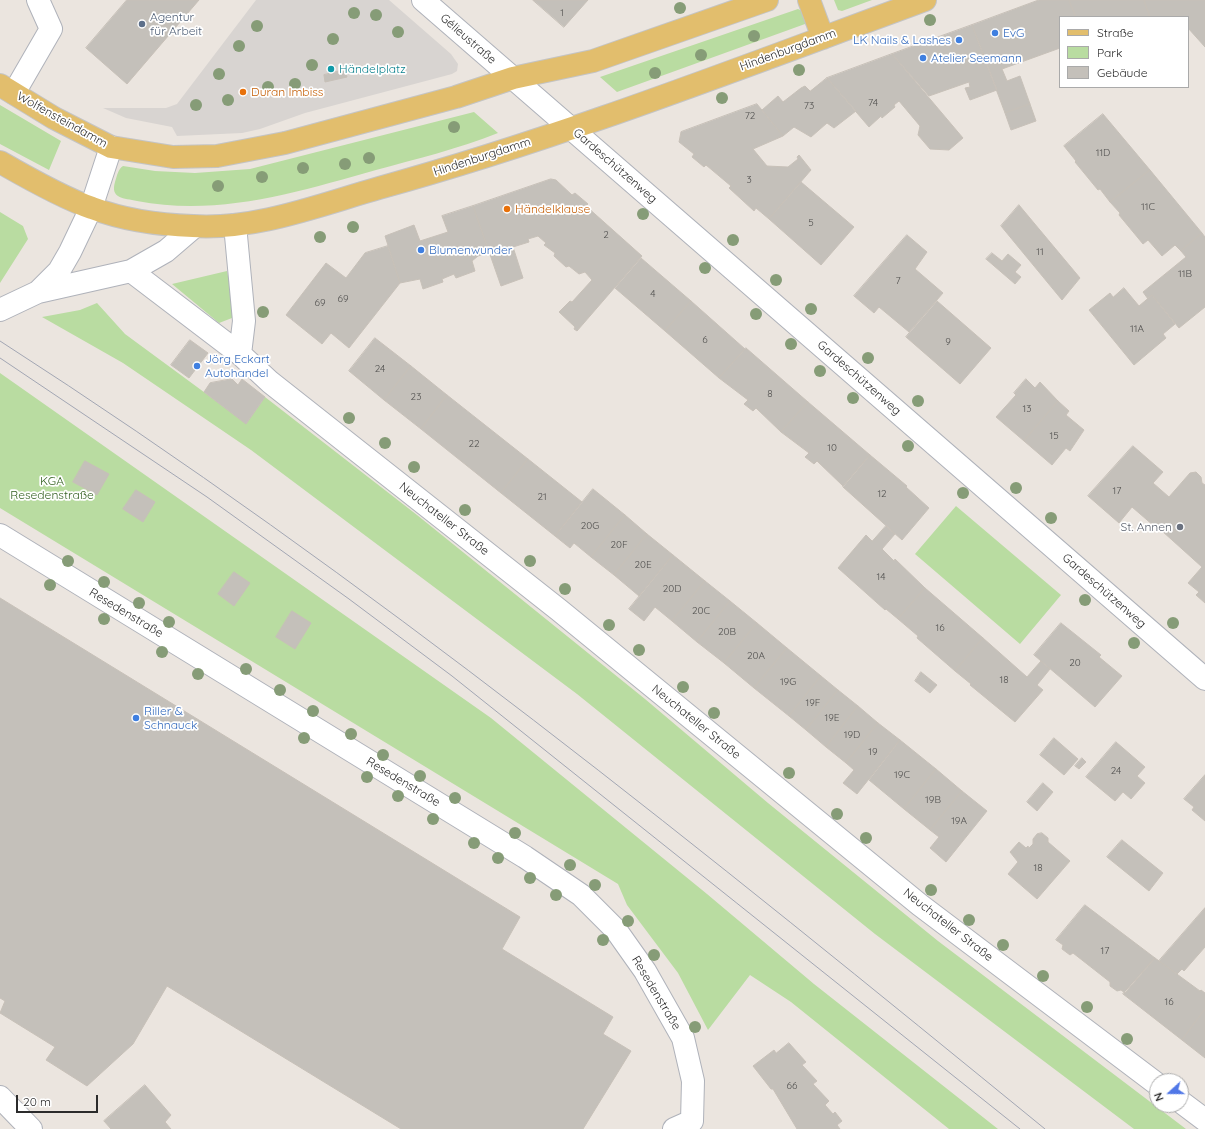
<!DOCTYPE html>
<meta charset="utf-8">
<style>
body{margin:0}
#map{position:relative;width:1205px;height:1129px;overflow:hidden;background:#ebe5df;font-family:Quicksand,sans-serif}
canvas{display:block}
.legend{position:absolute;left:1059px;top:16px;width:130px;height:72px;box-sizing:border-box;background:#fff;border:1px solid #aaa;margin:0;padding:5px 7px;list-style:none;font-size:12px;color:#2b2b2b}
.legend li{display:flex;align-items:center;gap:8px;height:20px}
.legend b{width:20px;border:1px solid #aaa}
.north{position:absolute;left:1149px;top:1073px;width:40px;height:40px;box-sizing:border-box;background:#fff;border:1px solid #aaa;border-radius:50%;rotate:249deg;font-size:11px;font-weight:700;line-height:16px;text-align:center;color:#2b2b2b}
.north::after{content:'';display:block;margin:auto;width:14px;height:18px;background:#5077e7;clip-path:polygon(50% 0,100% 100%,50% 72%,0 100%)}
.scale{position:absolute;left:16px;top:1095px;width:82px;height:18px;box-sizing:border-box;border:2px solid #2b2b2b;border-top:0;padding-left:5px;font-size:12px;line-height:14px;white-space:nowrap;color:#2b2b2b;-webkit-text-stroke:3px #fff;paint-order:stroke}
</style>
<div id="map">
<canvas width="1205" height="1129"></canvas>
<ul class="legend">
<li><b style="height:5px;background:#e2be6d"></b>Straße</li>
<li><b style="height:11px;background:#b9dca1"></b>Park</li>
<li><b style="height:11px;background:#c4c0ba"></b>Gebäude</li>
</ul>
<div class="north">N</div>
<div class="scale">20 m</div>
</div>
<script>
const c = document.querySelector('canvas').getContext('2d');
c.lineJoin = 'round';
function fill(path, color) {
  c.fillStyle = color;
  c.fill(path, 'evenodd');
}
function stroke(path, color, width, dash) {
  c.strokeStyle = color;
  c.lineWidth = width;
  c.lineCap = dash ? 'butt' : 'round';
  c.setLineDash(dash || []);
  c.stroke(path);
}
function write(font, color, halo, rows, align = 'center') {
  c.font = font + ' Quicksand,sans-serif';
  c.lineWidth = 3.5;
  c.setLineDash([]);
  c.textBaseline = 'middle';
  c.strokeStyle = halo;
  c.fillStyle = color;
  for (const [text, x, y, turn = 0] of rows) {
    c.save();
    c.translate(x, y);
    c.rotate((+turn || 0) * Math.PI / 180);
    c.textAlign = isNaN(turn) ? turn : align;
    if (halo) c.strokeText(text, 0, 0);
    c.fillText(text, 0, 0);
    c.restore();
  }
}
fill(new Path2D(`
 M834,0H872L842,11L838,10Z
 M798,9L802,11L806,23L805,24L617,92L600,77Z
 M0,105L61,141L49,170L0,144Z
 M474,112L498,133C458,149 416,159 376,170C298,192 218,217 137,201C124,198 110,199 115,182C117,176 118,169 123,166L155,171L195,173L250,169Z
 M0,212L23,226L28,239L0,283Z
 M227,271L235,310L232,318L219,323L172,284Z
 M97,303L125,334L246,423L265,397L417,515L645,699L768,803L938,941L1186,1129H1134L875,934L577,694L251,450L123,363L42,317L80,310Z
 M0,373L491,718L707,894L814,984L998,1129H949L791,1002L750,975L708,1030L678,973L627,905L618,884L0,508Z
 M956,506L1061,595L1020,644L915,554Z`), '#b9dca1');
fill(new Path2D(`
 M256,0H389L451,54L458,64L457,71L452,74L305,113L260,129L242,133L177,136L172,127L126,118L103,108H166L177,104Z`), '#d8d4d1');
const building = new Path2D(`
 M127,0H199L127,84L86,48Z
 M533,0H588L564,27Z
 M1039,0H1069L1076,17H1060V48L1002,69L1007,81L1020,76L1030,104L1005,113L972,25Z
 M1069,0H1144L1150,17H1076Z
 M1144,0H1205V47L1188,28V17L1177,16L1150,17Z
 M972,25L997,90L970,100L965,88L970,87L969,82L929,96L892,54Z
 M892,54L963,138L949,150L930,149L918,135L920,126L899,101L894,105L895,107L882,118L881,116L869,127L827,78Z
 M345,70L347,77L325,82L324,75Z
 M827,78L856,111L834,128L827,123L811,137L794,127L783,136L762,110L778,96L783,102L801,88L805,86L810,91Z
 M757,104L783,136L753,149L767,166L788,167L798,159L797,157L799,155L811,170L769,219L756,208L754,211L729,188L731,186L706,165L704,167L692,157L694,154L679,142L681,132Z
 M1030,104L1036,121L1011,130L1005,113Z
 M1103,114L1150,170L1110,202L1100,189L1098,190L1075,162L1076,161L1064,146Z
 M1150,170L1202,233L1181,251L1175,245L1162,256L1148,240L1143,244L1119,215L1120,213L1110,202Z
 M551,179L556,180L572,195L575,193L588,204L586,206L642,256L577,331L574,329L575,327L559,312L570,301L572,302L592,280L585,272L579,274L569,266L566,267L554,256L555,253L544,245L546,243L538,236L528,239L529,242L513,247L523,278L501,286L473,206Z
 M801,182L854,227L821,265L769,219Z
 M1019,205L1080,278L1062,300L1001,226Z
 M473,206L489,252L478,256L472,261L475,271L456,278L454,274L442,279L443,282L423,289L420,279L400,283L385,236L414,225L420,241L448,232L442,216Z
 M1202,233L1205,237V307L1179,328L1152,295L1148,299L1143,292L1186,257L1181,251Z
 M907,235L927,252L915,269L943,293L909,332L879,307L874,313L854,296Z
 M388,246L400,283L349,348L331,333L322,344L286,315L326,263L346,278L365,253Z
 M992,253L1002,261L1008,254L1021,265L1015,272L1021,277L1015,284L986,259Z
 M641,258L691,301L665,331L615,288Z
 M1124,288L1139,306L1152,295L1175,324L1163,334L1166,338L1134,365L1089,310L1110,293L1113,297Z
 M691,301L745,349L719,378L665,331Z
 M937,301L991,348L960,384L906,337Z
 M375,338L411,366L384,400L349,371Z
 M190,340L208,353L189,378L171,365Z
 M746,348L808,402L781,432L756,408L753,411L744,404L748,400L719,378Z
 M411,366L447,395L421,429L384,400Z
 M232,379L238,385L242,379L265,397L246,424L204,392L210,383Z
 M1026,379L1035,388L1040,382L1058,401L1024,441L996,417L1016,395L1014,393Z
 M447,395L528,459L501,493L421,429Z
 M1058,401L1069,411L1066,415L1084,430L1070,451L1066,448L1052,465L1024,441Z
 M808,402L870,455L843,486L817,461L814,464L805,457L809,453L781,432Z
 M1133,446L1163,472L1153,483L1169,497L1190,473L1196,472L1201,477L1202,483L1205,485V603L1196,595L1199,592L1188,583L1202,567L1162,531L1161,532L1132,507L1119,523L1088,496Z
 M870,455L907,486L906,487L929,508L902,540L843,487Z
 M528,459L582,502L555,536L501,493Z
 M85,461L109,474L97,495L73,482Z
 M593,489L625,515L591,557L574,543L570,548L555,536Z
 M136,490L155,502L143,522L123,509Z
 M625,515L647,534L614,575L591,557Z
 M886,526L895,534L882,549L894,561L895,559L925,588L898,619L886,609L885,610L838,568L866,535L872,541Z
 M647,534L673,555L639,596L614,575Z
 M673,555L705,581L672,621L655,607L644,621L629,609Z
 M234,572L250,583L234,606L218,594Z
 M705,581L730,601L697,642L672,621Z
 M925,588L983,638L955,671L917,638L918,636L898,619Z
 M0,598L520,917L502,949L613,1017L603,1034L631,1051L583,1129H401L167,986L133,1044L87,1086L46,1060L55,1047L0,1013L5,1001L0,998Z
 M730,601L757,623L724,663L697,642Z
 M292,611L311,623L295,649L276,637Z
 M757,623L787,648L754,688L724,663Z
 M1061,623L1101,655L1099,657L1122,676L1095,707L1034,655Z
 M983,638L1027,677L1041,661L1050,669L1037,685L1043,690L1015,722L970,685L971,684L955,671Z
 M787,648L821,676L789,716L754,688Z
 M921,672L937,685L930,693L915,681Z
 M821,676L838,690L806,730L789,716Z
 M838,690L858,706L826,747L806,730Z
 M858,706L878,723L846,763L826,747Z
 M878,723L900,740L857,794L843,783L854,770L846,763Z
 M1054,738L1078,759L1064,775L1040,755Z
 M900,740L936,769L904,809L869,780Z
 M1116,742L1145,767L1137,776L1145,783L1131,799L1123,792L1115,801L1086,777Z
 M1082,758L1086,762L1079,769L1075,766Z
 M936,769L962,791L930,830L904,809Z
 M1205,775V821L1192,810L1194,807L1184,799Z
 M1043,783L1053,792L1037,811L1027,802Z
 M962,791L987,811L946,862L930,848L939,837L930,830Z
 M1042,833L1048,838V842L1070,861L1037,899L1008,874L1018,862L1010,852L1019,842L1026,848L1028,846L1029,848L1033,844V839L1037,834Z
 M1122,840L1163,873L1149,891L1107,857Z
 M1085,905L1155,958L1125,993L1121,990L1117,991L1110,986V982L1073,953L1070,955L1062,949L1063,945L1056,940Z
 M1205,908V947L1184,971L1182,969L1177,974L1159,961Z
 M1155,958L1200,991L1201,990L1205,993V1009L1182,1040L1123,994Z
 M1205,1009V1058L1182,1040Z
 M789,1043L806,1062L802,1065L817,1081L813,1084L829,1101L825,1105L833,1114L835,1112L842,1121L837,1125L840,1129H797L773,1089H771L753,1066L774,1050L776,1053Z
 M145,1085L171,1115L165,1122L171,1129H111L104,1121Z`);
fill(building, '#c4c0ba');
stroke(building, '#c7c0b8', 1);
const minor = new Path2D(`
 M423,0L1205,679
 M14,93L51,29L38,0
 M235,225L244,321L240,354
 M131,271L240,354L270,382L559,610L920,905L1157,1084
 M38,292L59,271L70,252L91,208L111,147
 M0,310L38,292L131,271L166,251L194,227
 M0,535L525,857L581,895L616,930L645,971L683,1038L693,1081L692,1121
 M0,1097L31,1129
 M1181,1102L1205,1120
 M674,1129L692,1121`);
const major = new Path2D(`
 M809,0L823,38
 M0,85L54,118L111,147L173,157L217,156L285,143L456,97L513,78L593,61L767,0
 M0,162C26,177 63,198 92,208C124,220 159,225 193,226C256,230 319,205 379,188C564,137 745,66 925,0`);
stroke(minor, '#afb2ba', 24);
stroke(major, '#c4c4c4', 24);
stroke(minor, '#fff', 22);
stroke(major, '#e2be6d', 22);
stroke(new Path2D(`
 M0,341C367,577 707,853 1045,1129
 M0,358L207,497L349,599L452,676L1020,1129`), '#a2a6b3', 1);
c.fillStyle = '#869c77';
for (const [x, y] of [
 [680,8],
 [354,13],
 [376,15],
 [930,20],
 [257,26],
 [398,32],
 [754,36],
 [333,39],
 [239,46],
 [701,55],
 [312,65],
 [799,70],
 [655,73],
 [219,74],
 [295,84],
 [268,87],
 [722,98],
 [228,100],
 [196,105],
 [454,127],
 [369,158],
 [345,164],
 [303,168],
 [262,177],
 [218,186],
 [643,214],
 [353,227],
 [320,237],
 [733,240],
 [705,268],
 [776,280],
 [811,309],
 [263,312],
 [756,314],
 [791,344],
 [868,358],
 [820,371],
 [853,398],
 [918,401],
 [349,418],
 [385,443],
 [908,446],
 [414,467],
 [1016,488],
 [963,493],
 [465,510],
 [1051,518],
 [68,561],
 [530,561],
 [104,582],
 [50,585],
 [565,589],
 [1085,600],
 [139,603],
 [104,619],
 [169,622],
 [1173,623],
 [609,625],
 [1134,643],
 [639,650],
 [162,652],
 [246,669],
 [198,674],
 [683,687],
 [280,690],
 [313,711],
 [714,713],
 [351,734],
 [304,738],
 [383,755],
 [789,773],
 [420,776],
 [367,777],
 [398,796],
 [455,798],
 [837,814],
 [433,819],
 [515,833],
 [866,838],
 [474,843],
 [498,858],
 [570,865],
 [530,878],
 [595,885],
 [931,890],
 [556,895],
 [969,920],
 [628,921],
 [603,940],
 [1003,945],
 [654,955],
 [1043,976],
 [1087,1007],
 [695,1027],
 [1127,1039]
]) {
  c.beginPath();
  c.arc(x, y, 6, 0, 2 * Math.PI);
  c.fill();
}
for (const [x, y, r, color] of [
 [142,24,4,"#5c6f8a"],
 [995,33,4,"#3f7fe0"],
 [959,40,4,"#3f7fe0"],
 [923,58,4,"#3f7fe0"],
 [331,69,4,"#0f9aa8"],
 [243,92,4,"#e8710a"],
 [507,209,4,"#e8710a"],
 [421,250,4,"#3f7fe0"],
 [197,366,4,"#3f7fe0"],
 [1180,527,4,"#6b7280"],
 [136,718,4,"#3f7fe0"]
]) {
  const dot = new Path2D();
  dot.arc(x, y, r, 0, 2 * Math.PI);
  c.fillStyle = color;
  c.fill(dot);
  stroke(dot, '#fff', 1.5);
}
write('10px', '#51504f', null, [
 ["1",562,13],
 ["74",873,103],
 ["73",809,106],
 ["72",750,116],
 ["11D",1103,153],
 ["3",749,180],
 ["11C",1148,207],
 ["5",811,223],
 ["2",606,235],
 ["11",1040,252],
 ["11B",1185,274],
 ["7",898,281],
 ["4",653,294],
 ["69",343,299],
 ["69",320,303],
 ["11A",1137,329],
 ["6",705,340],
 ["9",948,342],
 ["24",380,369],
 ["8",770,394],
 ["23",416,397],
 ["13",1027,409],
 ["15",1054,436],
 ["22",474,444],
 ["10",832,448],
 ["17",1117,491],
 ["12",882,494],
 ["21",542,497],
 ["20G",590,526],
 ["20F",619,545],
 ["20E",643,565],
 ["14",881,577],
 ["20D",672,589],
 ["20C",701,611],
 ["16",940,628],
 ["20B",727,632],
 ["20A",756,656],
 ["20",1075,663],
 ["18",1004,680],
 ["19G",788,682],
 ["19F",813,703],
 ["19E",832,718],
 ["19D",852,735],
 ["19",873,752],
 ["24",1116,771],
 ["19C",902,775],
 ["19B",933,800],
 ["19A",959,821],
 ["18",1038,868],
 ["17",1105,951],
 ["16",1169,1002],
 ["66",792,1086]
]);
write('12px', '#4e5e75', '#fff', [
 ["Agentur",150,17],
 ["für Arbeit",150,31]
], 'left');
write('12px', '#366cbe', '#fff', [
 ["EvG",1003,33],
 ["LK Nails & Lashes",951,40,"right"],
 ["Atelier Seemann",931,58],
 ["Blumenwunder",429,250],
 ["Jörg Eckart",205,359],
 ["Autohandel",205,373],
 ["Riller &",144,711],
 ["Schnauck",144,725]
], 'left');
write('12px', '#2b2b2b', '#fff', [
 ["Gélieustraße",468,39,41],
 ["Hindenburgdamm",788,50,-20],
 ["Wolfensteindamm",62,120,29],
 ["Hindenburgdamm",482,157,-18],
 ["Gardeschützenweg",615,166,41],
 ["Gardeschützenweg",859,378,41],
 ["Neuchateller Straße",444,519,38],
 ["Gardeschützenweg",1104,591,41],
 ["Resedenstraße",126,613,31],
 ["Neuchateller Straße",696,722,39],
 ["Resedenstraße",403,782,31],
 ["Neuchateller Straße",948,925,38],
 ["Resedenstraße",656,993,59]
]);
write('12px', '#0d838f', '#fff', [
 ["Händelplatz",339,69]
], 'left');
write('12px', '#c56008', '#fff', [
 ["Duran Imbiss",251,92],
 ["Händelklause",515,209]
], 'left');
write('12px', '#346122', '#fff', [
 ["KGA",52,481],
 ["Resedenstraße",52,495]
]);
write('12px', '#5b616d', '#fff', [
 ["St. Annen",1172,527]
], 'right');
</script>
